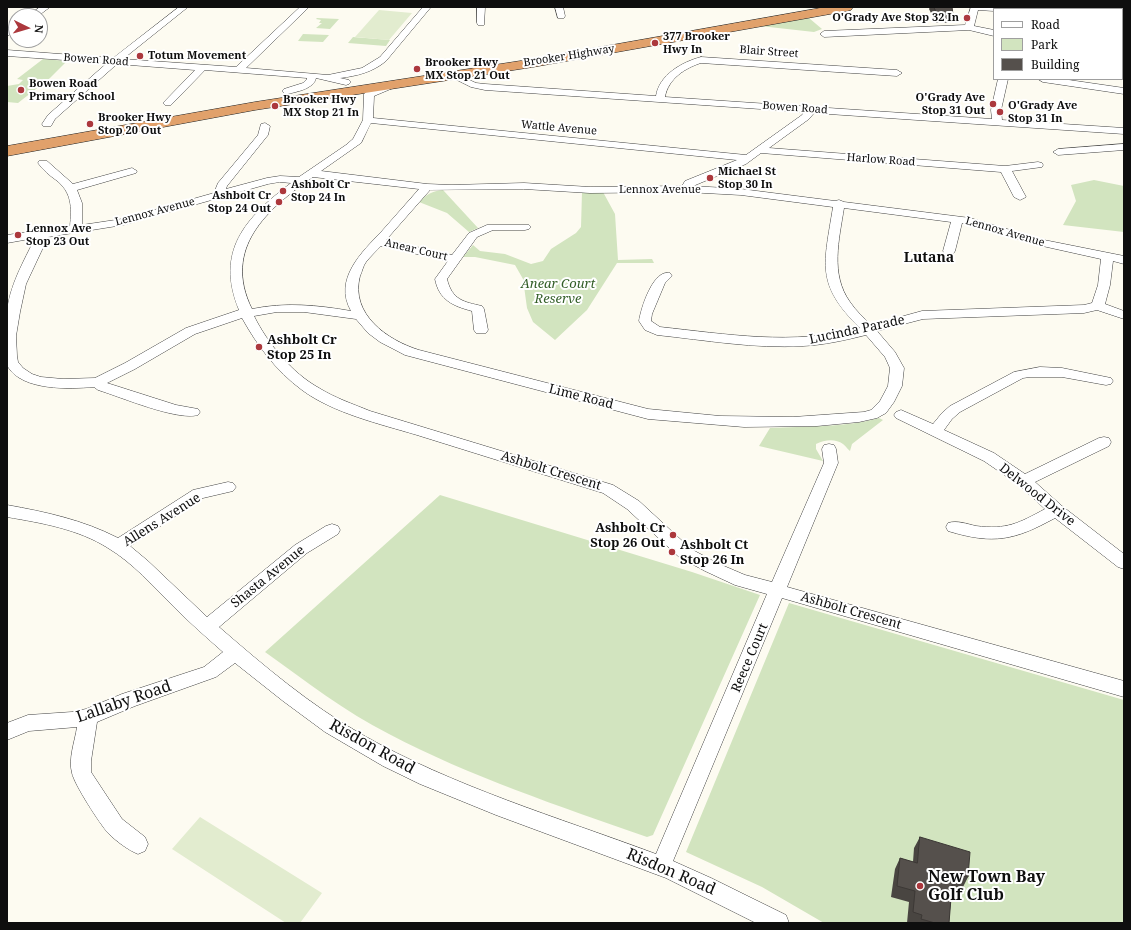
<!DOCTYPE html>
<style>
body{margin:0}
#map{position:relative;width:1131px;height:930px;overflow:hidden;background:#fdfbf1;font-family:"Noto Serif",serif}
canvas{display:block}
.frame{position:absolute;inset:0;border:8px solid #0e0e0e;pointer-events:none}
.legend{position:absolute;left:993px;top:8px;width:130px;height:72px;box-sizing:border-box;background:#fff;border:1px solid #9f9f9f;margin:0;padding:5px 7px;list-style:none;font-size:12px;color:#0e0e0e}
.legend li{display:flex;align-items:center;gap:8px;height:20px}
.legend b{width:20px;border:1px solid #9f9f9f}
.north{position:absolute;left:8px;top:8px;width:40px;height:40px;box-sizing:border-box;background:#fff;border:1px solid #9f9f9f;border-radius:50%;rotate:95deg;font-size:11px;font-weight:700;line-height:16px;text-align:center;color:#0e0e0e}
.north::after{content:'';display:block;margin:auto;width:14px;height:18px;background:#ac383d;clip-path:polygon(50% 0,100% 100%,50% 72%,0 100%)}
</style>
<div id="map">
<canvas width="1131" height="930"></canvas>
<div class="frame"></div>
<ul class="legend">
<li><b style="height:5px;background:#fff"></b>Road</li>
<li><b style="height:11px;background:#d2e4bf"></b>Park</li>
<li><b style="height:11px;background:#55504c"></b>Building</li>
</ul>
<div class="north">N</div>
</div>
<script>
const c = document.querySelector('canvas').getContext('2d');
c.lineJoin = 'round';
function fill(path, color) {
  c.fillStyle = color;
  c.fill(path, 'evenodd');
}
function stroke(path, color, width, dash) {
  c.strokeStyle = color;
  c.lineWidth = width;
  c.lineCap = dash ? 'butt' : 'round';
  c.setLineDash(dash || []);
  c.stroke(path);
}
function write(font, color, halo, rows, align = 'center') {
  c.font = font + ' "Noto Serif",serif';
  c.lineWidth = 4;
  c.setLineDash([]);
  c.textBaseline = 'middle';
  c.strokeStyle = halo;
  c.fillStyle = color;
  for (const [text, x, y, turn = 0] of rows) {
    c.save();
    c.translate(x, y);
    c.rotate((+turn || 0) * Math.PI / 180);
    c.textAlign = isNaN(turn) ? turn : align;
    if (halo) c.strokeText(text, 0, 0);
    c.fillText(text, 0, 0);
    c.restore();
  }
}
fill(new Path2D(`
 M317,18L339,19L330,29L316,28L322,23H319L321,20L316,19Z
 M809,18L822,29L814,32L760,26Z
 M303,34L329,35L323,42L298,41Z
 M353,37L390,40L386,46L348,43Z
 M43,59L67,61L50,78L18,103L7,102V86L19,84L23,80L17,79Z
 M1094,180L1124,186V232L1063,225L1076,201L1071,185Z
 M443,190L478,228L469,232L447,213L419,202C427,194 432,191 443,190Z
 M582,192H603L615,214L618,260L652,259L654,263H617L587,310L555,340L533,322L527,308L523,279L515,265L475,257H463L473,245L480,251L505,254L531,264L543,261L551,249L576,233L581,227Z
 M879,418L883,420L852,444L850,451C847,449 846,446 843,444C835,438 824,440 816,444V449L823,461L759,446L770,428C806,426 844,428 879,418Z
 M440,495L692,572L760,595L653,835L647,837C559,806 471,777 389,734C345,712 306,681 265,652Z
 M789,603L1124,700V923H824L762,887L686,852Z`), '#d2e4bf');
fill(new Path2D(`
 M379,10L412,13L389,40L355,37Z
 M200,817L322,893L300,923H286L172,849Z`), '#e2eccf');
const minor = new Path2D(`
 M40,7H50L38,16H28Z
 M179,7H188L123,59L236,67L300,7H309L246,68L328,75L362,68L380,57L423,7H431L386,61C373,72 357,76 340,78L349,80L351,82L349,84L346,85L316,78C314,89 296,92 287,94L284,93L282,91L284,89L303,83L307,79V78L205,70L171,105H165L163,103L165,101L195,70L117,64L55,119L51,126H43L42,124L48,115L107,63L7,56V50L113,58Z
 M477,7H485L484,25H478L477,23Z
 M555,7H563L565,16L564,18H558Z
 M971,7H997L998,9H994V11L978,10L974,26L994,30V36L969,30L824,37L820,34L824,31L965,25Z
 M1122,14H1124V20H1122Z
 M16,24V31L7,36V29Z
 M1122,52L1124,53V59L1122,58Z
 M701,57L897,70L902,73L897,76L701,63C685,68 668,79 665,97L992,119L991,110L998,79H1008L1001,110L1002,120L1124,128V134L814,113L809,119L769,148L1005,166L1038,162L1042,163L1043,165L1042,167L1012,171L1026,197L1020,200L1014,197L1001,172L761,153L746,164L693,186L741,189L835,201L839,200L844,202L970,218L1044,240L1124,256V264L1113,261L1110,285L1105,304L1124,311V319L1097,310L1084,313L923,319L877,331L895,352L904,368L902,386L894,402L886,413L877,418L859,422L817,426L744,427L648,419L405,355L380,342L368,333L356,319L304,312H277L254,316C268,344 292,373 319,388C335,398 353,404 370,411L613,485L639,501L691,549L717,563L745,575L772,582L824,463L822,449L824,445L829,444L834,445L836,449L838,463L787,587L1124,681V697L782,598L673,861L711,878L786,915L789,923H756L666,878L496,815L420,784L383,766L325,732L283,701L235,663L216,677L135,706L97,722L91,761V772L122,819L145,837L148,844L145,851L138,854C128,850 116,841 108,833C100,824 74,784 72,773C68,759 75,741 77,727L29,731L7,740V723L28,715L72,712L86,709L122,694L204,667L223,652C206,637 190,623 174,607C153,586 133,563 108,548C78,529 42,523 7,517V505C46,512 83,520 118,538L193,490L228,482L233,483L236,487L233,491L203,498L130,546L148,561L207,617L295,545L326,526L332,524L338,526L340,530L338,534L307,553L219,627C264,666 310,705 361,734C454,787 557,817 656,854L767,594L735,585L705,571L679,557L627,509L603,493C541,474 479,454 417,435C380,424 333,413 302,390C276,371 257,345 242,318L195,334L135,369L107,383L176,405L198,409L200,412L198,415C177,421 121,397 98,390L94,387C69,389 23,391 8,367C5,362 7,352 7,346C7,335 6,324 7,313C9,286 24,261 35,238L7,243V235L70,226C72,208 72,192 56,180C49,175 43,170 38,163L39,161H47L73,184L132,168L137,171L136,173L77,190L82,203V225L122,219L214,193L218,183L258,135L261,124L265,123L270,126L268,135L227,186L226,189L267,178L280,176L299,177L346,145L353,139L363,120L364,94L366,92L390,83L395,86L393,88L374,96L373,118L746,155L802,115L804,112L485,90L471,87L447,75L452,72L476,83L485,84L656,96C659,75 682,62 701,57ZM371,123L737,160L685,181L682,186L590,187L524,183L451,185L427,184L321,171L361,143ZM313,177L419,189C407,203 394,217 382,231C362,252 333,279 351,311C317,305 285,302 252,309C222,248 267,209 313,177ZM280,182L291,183C245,218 215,251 239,310L186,328L125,363L95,378L63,379L41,377L32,374L23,368L18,362L17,356L16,336L20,312L26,284L48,237L123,225L268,184ZM524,189L590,193L686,192L741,195L833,207C824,264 815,284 860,328C794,346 726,334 660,327L651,321L652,314L665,283L672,276L670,273C653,269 641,308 639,321L645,330L657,335C705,340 755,349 803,346C824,345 846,340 866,335L885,357L890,368L888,386L880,401L871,410L864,412L793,417L720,416L648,409L419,350C387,340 350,314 360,276C362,272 363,266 366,262C370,257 376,251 381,246L448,261L435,279C439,300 453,306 472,311L474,330L476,333H486L488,330L484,309L482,306C464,302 452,300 447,279L477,237L493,230H525L529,229L531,227L529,225H487L469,233L452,255L386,240L430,190ZM844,208L951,222L943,251L945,254H953L955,251L962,223L1038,245L1101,259L1098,285L1092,303L1084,305L922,311L871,325C864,318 856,311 850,302C830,274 839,240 844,208Z
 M1038,79H1062L1124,88V94L1043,82Z
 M1124,144V150L1058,155L1053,152L1058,149Z
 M1040,367L1062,368L1111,378L1113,381L1111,384L1106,385L1062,377H1030L1023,378L960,412L952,419L944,430L994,453L1025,474L1099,438L1104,437L1109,438L1111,442L1109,446L1035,482L1062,506L1124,554V569L1118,567L1055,518C1015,540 994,545 948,531L946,527L948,523C957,520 967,524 976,526C1007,530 1019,523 1045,509L1019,485L984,461L896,418L894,415L896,412L901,410L933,424L942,413L950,406L1014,372Z`);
const highway = new Path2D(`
 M826,7H853L851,10L847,11L533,67L255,110L7,156V146L255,102L533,59Z`);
stroke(minor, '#414141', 1);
stroke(highway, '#1f1f1f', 1);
fill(minor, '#fff');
fill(highway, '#e1a16b');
fill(new Path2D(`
 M930,7H952L953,15L951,23H936L929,9Z
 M920,837L968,877L962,889L952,886L949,923H907L909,902L891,897L895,869L900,858L913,862L914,848Z`), '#494541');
const building = new Path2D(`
 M934,7H952L953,15H938Z
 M920,837L970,852L968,877L953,873L949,923H935L921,919L922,915L913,912L915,891L897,886L900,858L917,863Z`);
fill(building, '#55504c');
stroke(building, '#3c3835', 1);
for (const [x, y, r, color] of [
 [967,18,4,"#ac383d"],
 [655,43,4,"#ac383d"],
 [140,56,4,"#ac383d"],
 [417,69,4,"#ac383d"],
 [21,90,4,"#ac383d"],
 [993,104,4,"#ac383d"],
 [275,106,4,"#ac383d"],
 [1000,112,4,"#ac383d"],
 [90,124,4,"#ac383d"],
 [710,178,4,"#ac383d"],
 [283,191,4,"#ac383d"],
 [279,202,4,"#ac383d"],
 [18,235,4,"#ac383d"],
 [259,347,4,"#ac383d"],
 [673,535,4,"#ac383d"],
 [672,552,4,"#ac383d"],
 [920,886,4,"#ac383d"]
]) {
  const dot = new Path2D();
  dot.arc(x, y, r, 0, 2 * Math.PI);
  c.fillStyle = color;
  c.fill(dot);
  stroke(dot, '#fff', 1.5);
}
write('bold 11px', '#0e0e0e', '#fff', [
 ["O'Grady Ave Stop 32 In",959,18,"right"],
 ["377 Brooker",663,37],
 ["Hwy In",663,50],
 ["Totum Movement",148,56],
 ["Brooker Hwy",425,63],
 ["MX Stop 21 Out",425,76],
 ["Bowen Road",29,84],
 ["Primary School",29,97],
 ["O'Grady Ave",985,98,"right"],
 ["Stop 31 Out",985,111,"right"],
 ["Brooker Hwy",283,100],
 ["MX Stop 21 In",283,113],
 ["O'Grady Ave",1008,106],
 ["Stop 31 In",1008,119],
 ["Brooker Hwy",98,118],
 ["Stop 20 Out",98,131],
 ["Michael St",718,172],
 ["Stop 30 In",718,185],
 ["Ashbolt Cr",291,185],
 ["Stop 24 In",291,198],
 ["Ashbolt Cr",271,196,"right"],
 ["Stop 24 Out",271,209,"right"],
 ["Lennox Ave",26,229],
 ["Stop 23 Out",26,242]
], 'left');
write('11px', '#0e0e0e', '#fff', [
 ["Blair Street",769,52,4],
 ["Brooker Highway",569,56,-9],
 ["Bowen Road",96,60,4],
 ["Bowen Road",795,108,4],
 ["Wattle Avenue",559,128,5],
 ["Harlow Road",881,160,4],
 ["Lennox Avenue",660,190],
 ["Lennox Avenue",155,212,-15],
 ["Lennox Avenue",1005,232,16],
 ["Anear Court",416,250,13]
]);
write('italic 13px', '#325e27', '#fff', [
 ["Anear Court",558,284],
 ["Reserve",558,299]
]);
write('13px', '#0e0e0e', '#fff', [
 ["Lucinda Parade",857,330,-12],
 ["Lime Road",581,397,14],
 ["Ashbolt Crescent",551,471,17],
 ["Delwood Drive",1037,495,38],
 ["Allens Avenue",162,520,-32],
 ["Shasta Avenue",268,577,-39],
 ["Ashbolt Crescent",851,611,16],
 ["Reece Court",750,658,-67]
]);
write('bold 13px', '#0e0e0e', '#fff', [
 ["Ashbolt Cr",267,340],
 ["Stop 25 In",267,355],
 ["Ashbolt Cr",665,528,"right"],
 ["Stop 26 Out",665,543,"right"],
 ["Ashbolt Ct",680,545],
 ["Stop 26 In",680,560]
], 'left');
write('bold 14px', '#0e0e0e', '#fff', [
 ["Lutana",929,258]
]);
write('16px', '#0e0e0e', '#fff', [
 ["Lallaby Road",124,702,-19],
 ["Risdon Road",372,747,29],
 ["Risdon Road",671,872,23]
]);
write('bold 16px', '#0e0e0e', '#fff', [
 ["New Town Bay",928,877],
 ["Golf Club",928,895]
], 'left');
</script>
